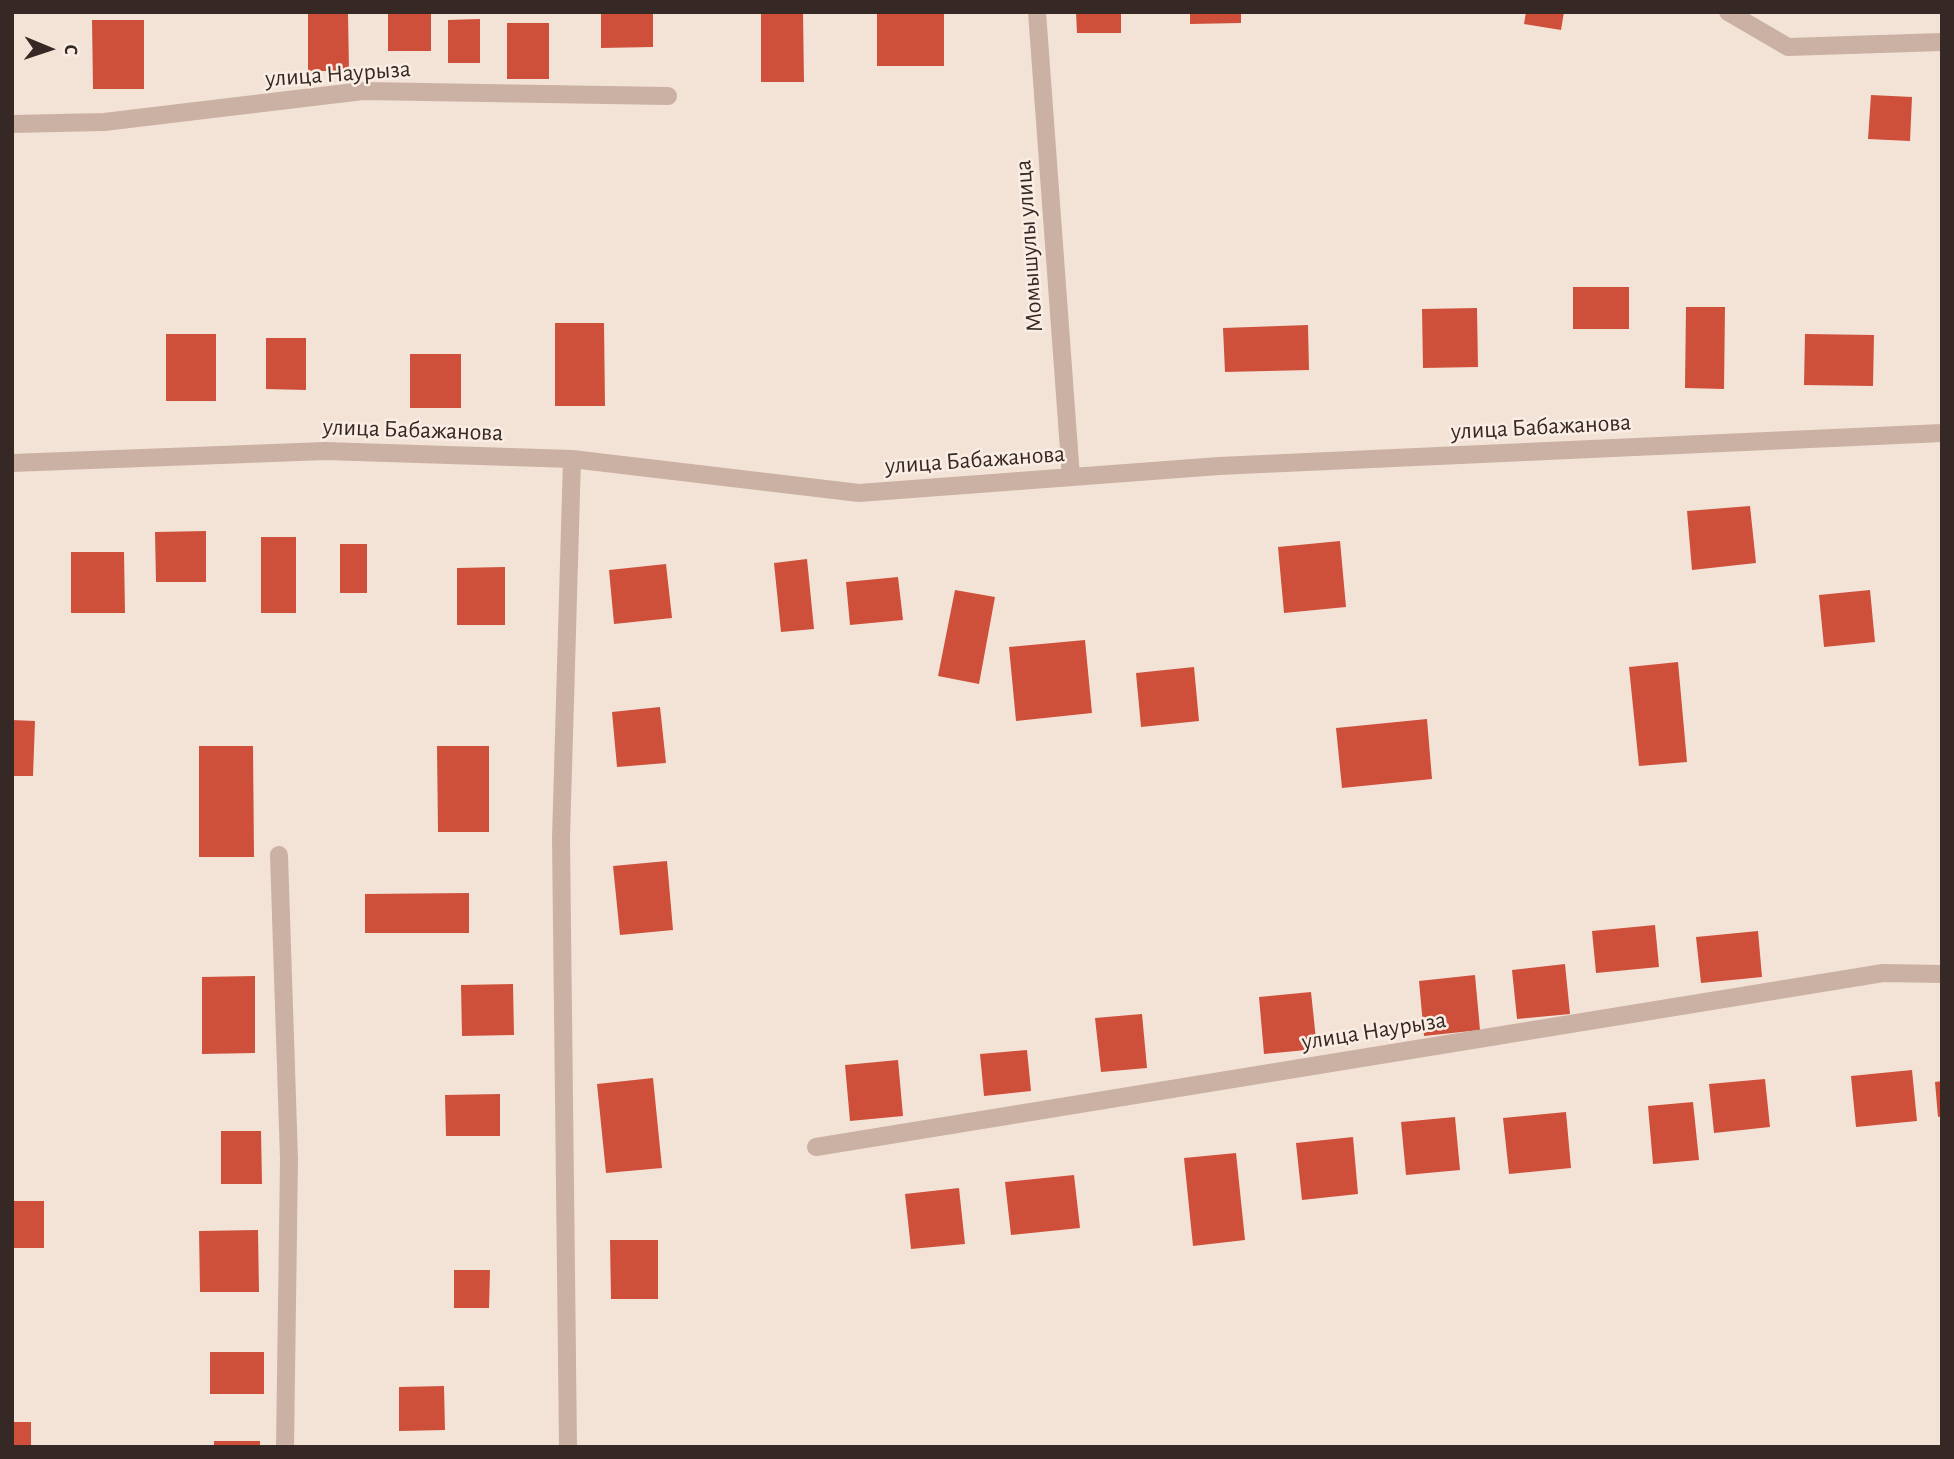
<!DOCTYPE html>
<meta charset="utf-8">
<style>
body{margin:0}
#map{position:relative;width:1954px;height:1459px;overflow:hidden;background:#f3e3d7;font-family:"Alegreya Sans",sans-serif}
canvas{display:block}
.frame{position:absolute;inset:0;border:14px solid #362925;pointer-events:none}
.north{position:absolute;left:14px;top:14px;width:70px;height:70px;-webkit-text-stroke:5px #faeee4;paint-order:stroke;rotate:92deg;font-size:19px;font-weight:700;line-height:28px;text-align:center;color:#362925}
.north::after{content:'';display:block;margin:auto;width:24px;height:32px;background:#362925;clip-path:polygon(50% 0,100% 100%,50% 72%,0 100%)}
</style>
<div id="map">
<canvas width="1954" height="1459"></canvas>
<div class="frame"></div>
<div class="north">С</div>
</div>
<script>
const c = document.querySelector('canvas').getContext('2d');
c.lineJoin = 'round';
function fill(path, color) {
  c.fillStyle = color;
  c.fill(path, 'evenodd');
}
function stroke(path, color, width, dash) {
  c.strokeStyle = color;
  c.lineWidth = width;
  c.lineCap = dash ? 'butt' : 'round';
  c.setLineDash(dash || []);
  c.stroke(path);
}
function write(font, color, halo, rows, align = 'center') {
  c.font = font + ' "Alegreya Sans",sans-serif';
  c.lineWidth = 5;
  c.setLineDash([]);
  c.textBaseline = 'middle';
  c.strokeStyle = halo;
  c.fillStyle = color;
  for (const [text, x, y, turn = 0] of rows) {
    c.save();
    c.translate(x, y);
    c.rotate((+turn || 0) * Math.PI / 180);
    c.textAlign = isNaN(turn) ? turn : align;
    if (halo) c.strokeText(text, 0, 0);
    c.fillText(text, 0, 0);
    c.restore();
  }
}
fill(new Path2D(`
 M308,12H348L349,71H308Z
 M388,12H431V51H388Z
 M601,12H653V47L601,48Z
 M761,12H803L804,82H761Z
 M877,12H944V66H877Z
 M1076,12H1121V33H1077Z
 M1190,12H1241V23L1190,24Z
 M1526,12H1564L1561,30L1524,24Z
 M480,19V63H448V20Z
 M92,20H144V89H93Z
 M507,23H549V79H507Z
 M1871,95L1912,97L1910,141L1868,139Z
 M1573,287H1629V329H1573Z
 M1686,307H1725L1724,389L1685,388Z
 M1477,308L1478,367L1423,368L1422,309Z
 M555,323H604L605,406H555Z
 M1308,325L1309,370L1225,372L1223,328Z
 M166,334H216V401H166Z
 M1805,334L1874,335L1873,386L1804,385Z
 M266,338H306V390L266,389Z
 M410,354H461V408H410Z
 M1750,506L1756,563L1692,570L1687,511Z
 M206,531V582H156L155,532Z
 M261,537H296V613H261Z
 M1340,541L1346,607L1284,613L1278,547Z
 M340,544H367V593H340Z
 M71,552H124L125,613H71Z
 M807,559L814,629L781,632L774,563Z
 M666,564L672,618L614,624L609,570Z
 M505,567V625H457V568Z
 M898,577L903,620L850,625L846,582Z
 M955,590L995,597L979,684L938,676Z
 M1870,590L1875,642L1824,647L1819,595Z
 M1085,640L1092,713L1016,721L1009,647Z
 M1678,662L1687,762L1639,766L1629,667Z
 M1194,667L1199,721L1141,727L1136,673Z
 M660,707L666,763L617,767L612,712Z
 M1427,719L1432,779L1342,788L1336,728Z
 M12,720L35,721L33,776H12Z
 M199,746H253L254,857H199Z
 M437,746H489V832H438Z
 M667,861L673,930L620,935L613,866Z
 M469,893V933H365V894Z
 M1655,925L1659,967L1596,973L1592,931Z
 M1758,931L1762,977L1701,983L1696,937Z
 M1565,964L1570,1014L1517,1019L1512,970Z
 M1475,975L1480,1030L1424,1036L1419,981Z
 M255,976V1053L202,1054V977Z
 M513,984L514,1035L462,1036L461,985Z
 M1311,992L1317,1049L1264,1054L1259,997Z
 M1142,1014L1147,1068L1101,1072L1095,1018Z
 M1027,1050L1031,1091L984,1096L980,1054Z
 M898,1060L903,1116L850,1121L845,1065Z
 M1912,1070L1917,1121L1856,1127L1851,1076Z
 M653,1078L662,1168L606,1173L597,1084Z
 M1765,1079L1770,1127L1714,1133L1709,1084Z
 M1942,1081V1116L1938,1117L1935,1082Z
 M500,1094V1136H446L445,1095Z
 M1693,1102L1699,1160L1653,1164L1648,1106Z
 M1566,1112L1571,1168L1509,1174L1503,1118Z
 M1455,1117L1460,1170L1406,1175L1401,1122Z
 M221,1131H261L262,1184H221Z
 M1353,1137L1358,1194L1302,1200L1296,1143Z
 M1236,1153L1245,1240L1193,1246L1184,1158Z
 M1074,1175L1080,1228L1011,1235L1005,1182Z
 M959,1188L965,1244L911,1249L905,1194Z
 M12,1201H44V1248H12Z
 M258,1230L259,1292H200L199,1231Z
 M610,1240H658V1299H611Z
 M454,1270H490L489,1308H454Z
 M210,1352H264V1394H210Z
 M444,1386L445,1430L399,1431V1387Z
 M12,1422H31V1447H12Z
 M214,1441H260V1447H214Z`), '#ce503a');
stroke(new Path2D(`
 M1037,12L1071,477
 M1728,12L1788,47L1942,42
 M12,124L104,122L363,91L668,96
 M12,463L325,451L572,459L859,493L1219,466L1942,433
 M279,855L289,1159L285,1447
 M816,1147L1883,973L1942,974
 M568,1447L561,838L572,459`), '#cbb1a3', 18);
write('24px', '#362925', '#faeee4', [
 ["улица Наурыза",338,74,-4],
 ["Момышулы улица",1029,246,-94],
 ["улица Бабажанова",1541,427,-3],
 ["улица Бабажанова",413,430,2],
 ["улица Бабажанова",975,460,-4],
 ["улица Наурыза",1374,1031,-9]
]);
</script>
